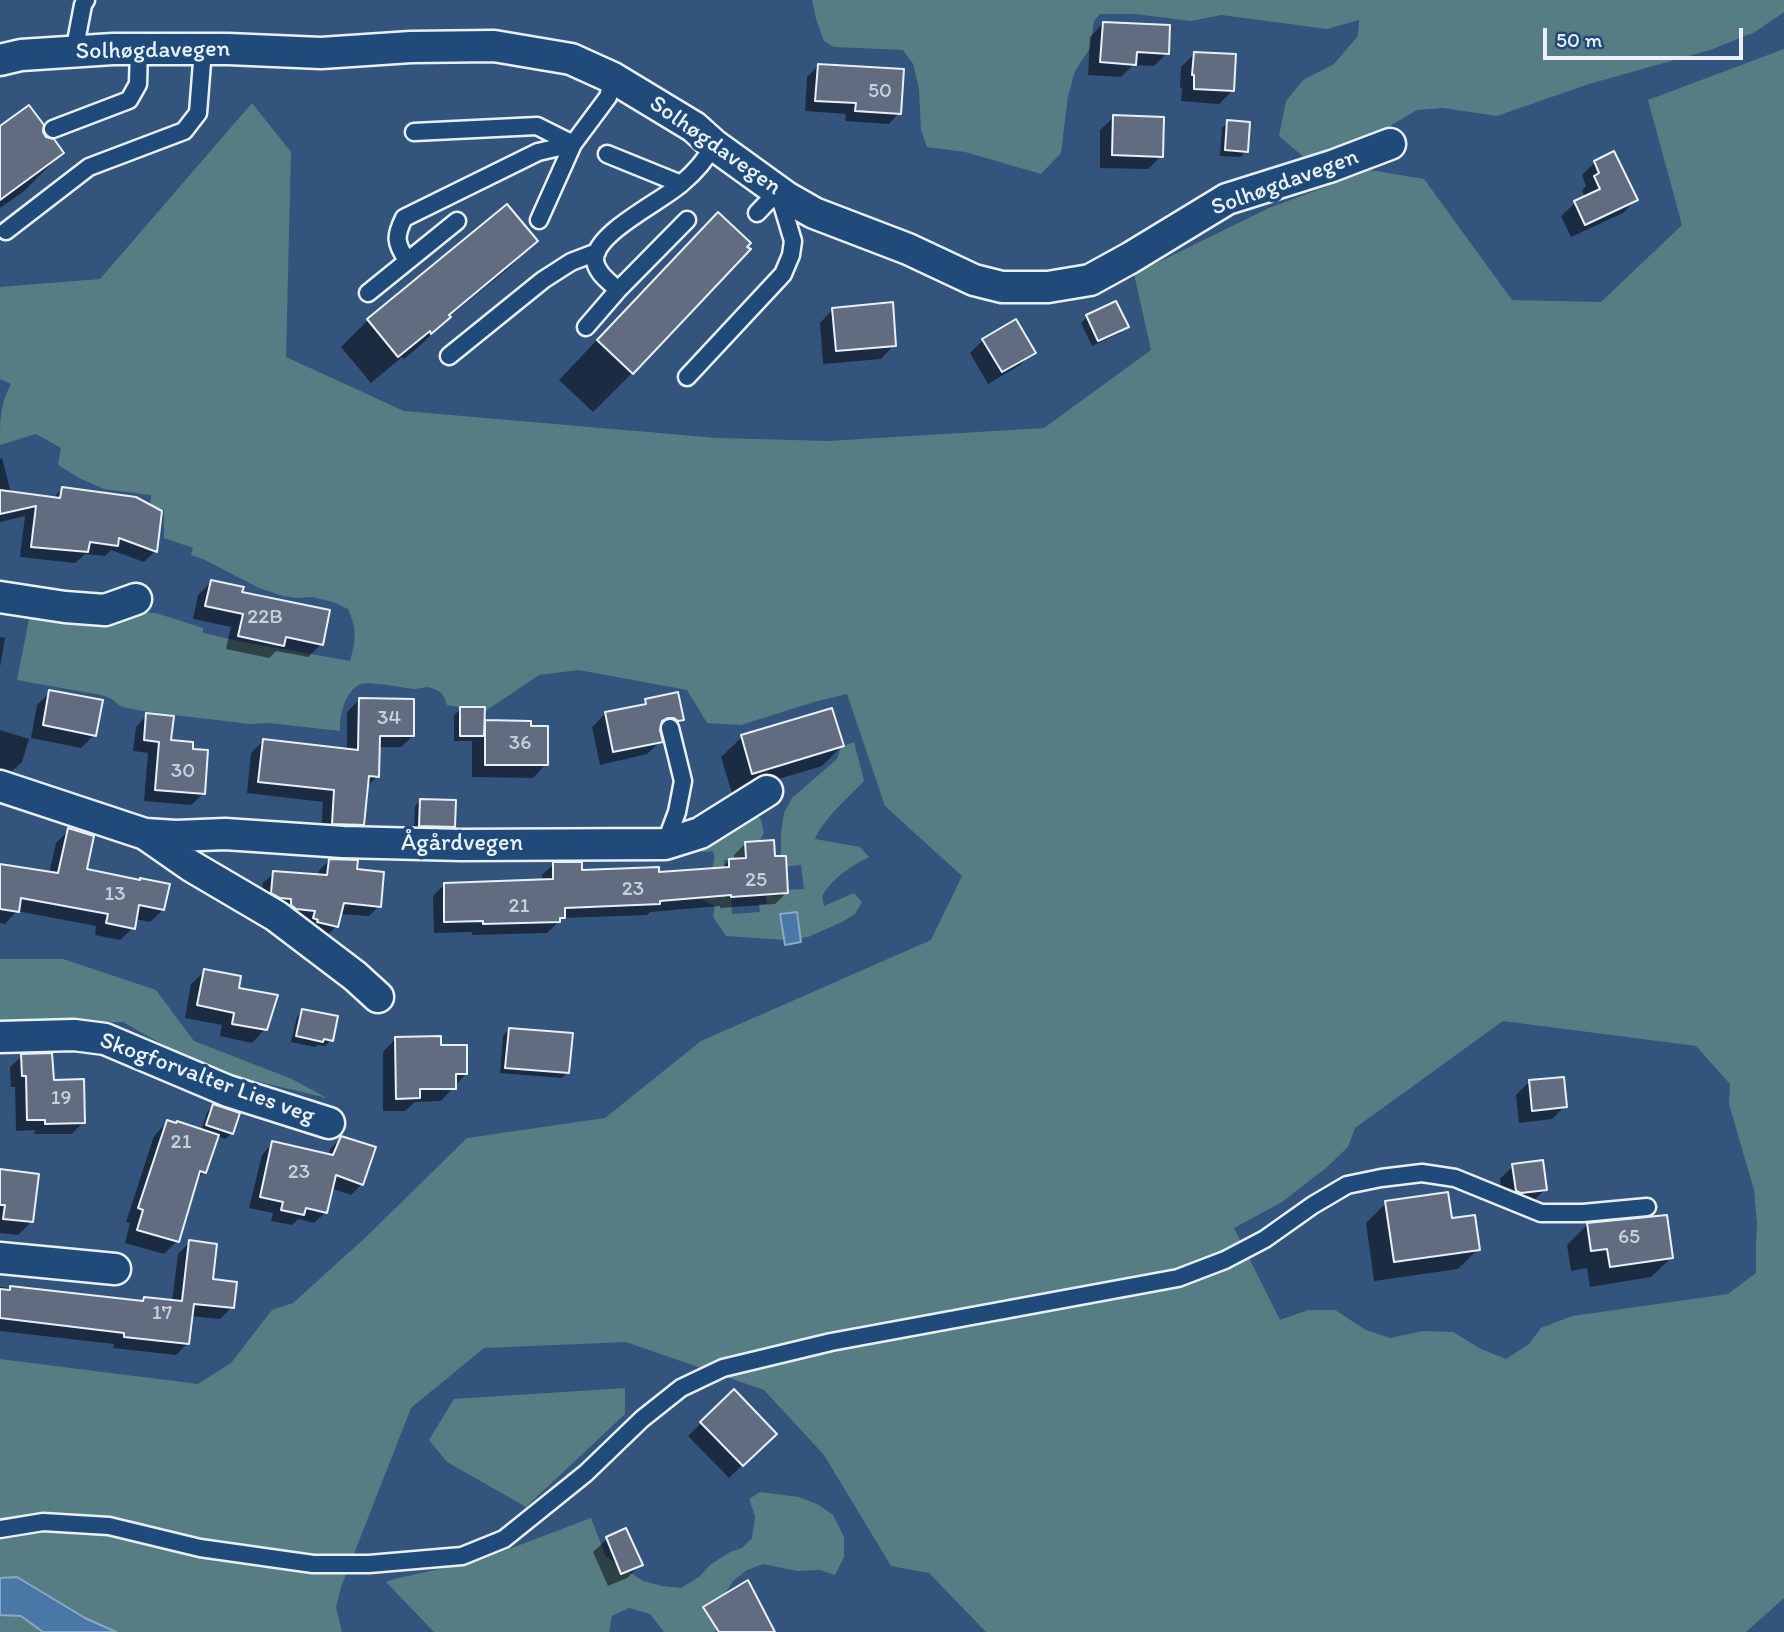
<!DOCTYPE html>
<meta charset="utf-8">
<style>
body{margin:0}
#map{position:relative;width:1784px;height:1632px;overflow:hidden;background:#33547c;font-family:Itim,sans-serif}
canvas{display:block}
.scale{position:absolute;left:1543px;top:28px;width:200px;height:32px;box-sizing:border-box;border:4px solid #e8f1f8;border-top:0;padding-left:9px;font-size:21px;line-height:24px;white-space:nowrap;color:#e8f1f8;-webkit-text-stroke:5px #1f4a7a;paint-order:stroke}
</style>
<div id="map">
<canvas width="1784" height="1632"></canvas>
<div class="scale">50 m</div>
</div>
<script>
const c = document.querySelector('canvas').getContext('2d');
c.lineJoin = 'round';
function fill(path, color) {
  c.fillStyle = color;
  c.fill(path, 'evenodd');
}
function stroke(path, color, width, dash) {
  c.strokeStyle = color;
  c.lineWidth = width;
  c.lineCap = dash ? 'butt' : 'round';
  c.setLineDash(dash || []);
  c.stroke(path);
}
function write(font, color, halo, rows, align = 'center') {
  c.font = font + ' Itim,sans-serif';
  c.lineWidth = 7;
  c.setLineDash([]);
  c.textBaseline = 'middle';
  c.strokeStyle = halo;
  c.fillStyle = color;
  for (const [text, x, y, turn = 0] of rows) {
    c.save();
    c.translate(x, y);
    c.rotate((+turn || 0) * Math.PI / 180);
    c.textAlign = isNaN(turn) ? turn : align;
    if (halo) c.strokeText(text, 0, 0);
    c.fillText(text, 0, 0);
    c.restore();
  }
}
fill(new Path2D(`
 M812,0H1784V12L1755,32L1710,50L1589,84L1497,116L1443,108L1417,110L1388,127L1358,142L1306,159L1279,136L1286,101L1303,80L1334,64L1358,36L1359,20L1327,29L1221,15L1191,21L1135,14H1100L1094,21L1090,48L1075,71L1068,96L1061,153L1041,174L965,152L927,147L921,130L919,89L913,64L903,50L834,47L824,41L816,19Z
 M1784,49V1598L1746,1632H986L929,1573L891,1566L824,1455L764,1390L626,1342L484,1348L411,1408L341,1587L336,1607L342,1632H116L85,1618L17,1577L0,1578V1359L198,1384L231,1363L272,1310L293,1303L366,1237L467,1138L605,1118L701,1041L931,940L962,876L885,806L847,694L814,702L741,725L707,723L687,690L579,670L539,675L484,712V707H460L447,705C444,697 443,692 434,689C426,685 422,689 414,689C404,688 368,681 361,684C345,690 339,717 340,731L269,723L250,724L149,712L122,707L110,698L101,695L17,680L31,609L156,613L203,628V633L243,642L350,661C356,640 357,629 348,609L333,602L312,597L296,598L283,596L259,588L203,559L191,555L193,548L164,538V510L150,508L151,495L104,489L79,478L58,465L61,448L36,434L0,445C0,422 0,404 11,384L0,379V287L100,279L252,103L291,152L286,357L404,411L717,438L828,441L1044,428L1151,350L1134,274L1269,208L1371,170L1424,179L1512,300L1601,302L1682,225L1648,100ZM1503,1021L1696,1046L1730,1084L1729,1104L1754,1190L1757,1223L1756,1244V1273L1728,1294L1572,1316L1541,1328L1529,1344L1506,1359L1481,1349L1453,1332L1423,1331L1390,1338L1366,1330L1335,1310H1308L1280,1320L1234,1228L1282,1202L1326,1168L1348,1147L1355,1128Z
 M854,742L864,781C849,797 823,819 815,839L860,847L869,857C849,867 834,877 822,896L824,906L854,893L862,902L855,914L842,922L808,937L786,940L726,936L713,917L715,906L697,897C704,884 718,866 713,851L704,852L696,850L755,812L761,820L764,833L760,840L751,848L750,859L724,860L726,898H731L732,914L760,912L759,904H767L766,896L783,895L782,890L804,889L801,865L781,867V832L784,813L792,798L837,759L841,747Z
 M0,959H63L156,990L194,1041L292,1079L327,1098L206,1069L123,1022L0,1023Z
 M625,1388V1414L526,1507L447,1462L429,1440L454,1399Z
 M760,1492L799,1497L819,1505L833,1515L844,1537V1557L835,1575L820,1570L798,1571L763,1564L747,1570L733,1581L725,1594L715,1632H664L650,1614L629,1608L612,1616L609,1632H434L386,1582L394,1579L480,1560L591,1518L606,1557L643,1581L662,1586L681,1588L699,1577L710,1565L730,1552L742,1548L752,1538L755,1516L749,1499Z
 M0,1615L21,1616L43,1632H0Z`), '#567d83');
const water = new Path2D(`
 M797,912L801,942L785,945L780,914Z
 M17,1577L85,1618L116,1632H43L21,1616L0,1615V1578Z`);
fill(water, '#4a78a6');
stroke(water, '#89a8c7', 2);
fill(new Path2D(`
 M1103,23L1167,53L1154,66L1133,65L1121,77L1088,75L1090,37Z
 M1195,53L1232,91L1219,104L1181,101L1182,88H1180L1181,67Z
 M818,66L899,113L889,124L845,121L846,114L805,111L807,77Z
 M1114,117L1161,156L1148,169L1100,168V130Z
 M1228,122L1246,151L1240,157L1220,156L1222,128Z
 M0,128L41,133L62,153L23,192L0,208Z
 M1595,162L1636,200L1623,213L1571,237L1561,216L1575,203L1585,198L1582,190L1586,186L1582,175Z
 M507,206L536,241L509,268L444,321L422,344L404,359L402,357L371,383L341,347L368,320Z
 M718,214L632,373L593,412L559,380L679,253Z
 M1115,303L1126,327L1120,333L1092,346L1081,323L1087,317Z
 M833,309L894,345L881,359L823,364L820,323Z
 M983,340L1033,352L1020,365L988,384L970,353Z
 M2,458L11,493L52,499L62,489L155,551L144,562L111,550L105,556L85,554L75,563L20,557L25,516L0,522V459Z
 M211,582L240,594L321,644L308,657L276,651L269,658L226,649L231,627L193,619L198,595Z
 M0,637L5,638L0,667Z
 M50,692L94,735L81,748L31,738L37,705Z
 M359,700L413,736L401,747H378V776L366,787L363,824L351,836L321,835L323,802L247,793L251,753L263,741L347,751V712Z
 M646,700L683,719L669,733L664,734L658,729L661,741L647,754L600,765L592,727L605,714L640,707Z
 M461,709L482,725L485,722L546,764L533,778L472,777V741H454V715Z
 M147,715L169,742L203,794L191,805L144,801L148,753L133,751L136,727Z
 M0,730L29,739L22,762L12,771L0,768Z
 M742,737L842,746L822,766L732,793L721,757Z
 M421,800L453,827L447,833L414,832L415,806Z
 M69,830L85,870L163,910L150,922L135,919L133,928L120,940L95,935L96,926L17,911L5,924L0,923V866L49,874L56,843Z
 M746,843L773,858L786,893L775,904L720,908V906L650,912L647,915L562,918L547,933L472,935V932L434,933L433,896L444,885L542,881V875L554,864L580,872L658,874L721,869L729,861H735L734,855Z
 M329,860L355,871L379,906L369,916L339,914L336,926L326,937L262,903L263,883L274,873L318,876L319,871Z
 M205,971L265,1029L252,1043L220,1036L222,1025L185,1018L191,984Z
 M303,1011L331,1040L325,1046L318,1045L315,1047L291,1042L297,1017Z
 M509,1029L568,1072L562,1078L500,1073L503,1036Z
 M396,1038L440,1047L466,1074L441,1101L415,1102L405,1111H383V1052Z
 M22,1056L52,1081L83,1122L72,1134H34L35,1130L16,1131L15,1087H11L10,1067Z
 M1529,1082L1565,1106L1552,1119L1519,1123L1516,1095Z
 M213,1106L232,1133L225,1139L216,1136L204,1172L194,1182L177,1241L164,1254L125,1243L130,1223L126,1222L154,1136L167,1122L201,1131L207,1112Z
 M341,1138L362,1184L351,1195L331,1188L326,1212L314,1223L298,1219L292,1225L271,1221L273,1213L249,1208L262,1155L273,1143L328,1156L330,1149Z
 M1513,1166L1546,1189L1532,1202L1503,1204L1500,1179Z
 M0,1171L32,1221L18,1235L0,1233Z
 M1386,1203L1478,1249L1458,1269L1374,1281L1366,1223Z
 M1587,1225L1672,1257L1651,1277L1590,1287L1587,1268L1571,1271L1567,1245Z
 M190,1242L211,1281L232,1307L220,1319L190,1316L188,1343L176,1355L113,1348L114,1344L0,1331V1287L141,1302L144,1298L172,1302L178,1254Z
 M733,1392L774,1434L729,1478L688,1436Z
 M626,1531L641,1564L627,1578L608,1586L593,1552L607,1539Z`), '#0007');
const building = new Path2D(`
 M1103,22L1170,25L1169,54L1137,52L1136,65L1100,62Z
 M1194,52L1236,54L1234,91L1194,89V75H1192Z
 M818,64L904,69L901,114L855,111L856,103L815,101Z
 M29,105L44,125L43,132L46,137L54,139L64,153L0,200V126Z
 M1113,115L1164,117L1163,157L1112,155Z
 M1227,120L1250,122L1248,152L1225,150Z
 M1614,151L1638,200L1585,225L1574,201L1600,189L1594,176L1599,173L1594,161Z
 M507,204L538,241L449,315L451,317L431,334L430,331L398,357L367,319Z
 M718,212L751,243L747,247L751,249L633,374L597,340Z
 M1116,301L1129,327L1098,341L1086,315Z
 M893,302L896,346L836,351L832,308Z
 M1016,319L1036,353L1002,372L982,339Z
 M62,487L136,497L162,511L157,552L119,538L118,546L90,542L88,552L31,547L36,506L0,514V490L60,498Z
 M211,580L244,587L242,592L330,610L323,645L286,637L284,646L238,636L243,614L205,606Z
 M49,690L103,700L96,736L43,725Z
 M678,692L684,720L678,721L674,718H668L662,721L660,730L663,742L613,752L605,712L646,704L645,699Z
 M359,698L414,699V736H380L379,777L369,776L364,825L332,824L334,790L258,782L263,739L358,750Z
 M460,707H485L484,736H460Z
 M832,708L844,746L752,774L741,735Z
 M146,713L174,716L171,740L193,742V749L208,750L205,794L155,790L159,742L144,740Z
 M485,720L531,721V726H548V765H485Z
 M420,799L456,800L455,827L419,826Z
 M68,828L94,836L87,869L140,880V878L170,884L164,910L139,905L135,929L106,923L108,914L21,898L19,912L0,909V864L58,873Z
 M774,840L775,856H786L788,893L731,897V895L660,901V904L565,908V918H560V922L483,924V921L444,922V883L553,879V862H582V870L659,867V872L729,867V859L746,858L745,842Z
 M329,859L358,860L357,869L384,872L381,907L344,903L338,927L317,922L318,920L313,918L315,911L296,909L291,905V899L280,898L271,893L273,871L327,875Z
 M204,969L241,976L239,988L278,995L267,1030L232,1024L234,1013L197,1005Z
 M302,1009L338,1016L333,1041L324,1039L323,1042L296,1036Z
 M509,1028L573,1033L569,1073L505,1068Z
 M441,1036V1045H467V1074H456V1089H420V1098L396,1099L395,1037Z
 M52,1053L54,1080L84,1079L85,1123L45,1124V1120H27L26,1076H22L21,1054Z
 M1564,1077L1567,1107L1532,1111L1529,1080Z
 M213,1104L240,1113L233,1134L206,1125Z
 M167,1120L176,1123L177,1121L219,1135L206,1173L200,1171L179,1242L137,1230L143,1210L138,1208Z
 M341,1136L376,1147L363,1185L336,1175L327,1213L306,1208L304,1215L281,1210L283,1202L260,1197L272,1141L333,1155Z
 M1543,1160L1547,1190L1521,1193L1516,1191L1512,1164Z
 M0,1169L39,1174L33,1222L3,1219L5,1205H0Z
 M1448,1192L1452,1218L1475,1215L1480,1250L1394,1262L1385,1201Z
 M1667,1215L1673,1258L1610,1267L1607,1249L1591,1251L1587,1223Z
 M189,1240L217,1244L213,1279L237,1282L234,1308L194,1304L189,1344L124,1337V1333L0,1318V1289L10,1290V1286L143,1301L144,1297L182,1301Z
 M734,1389L777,1434L743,1466L700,1422Z
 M626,1528L643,1565L621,1574L606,1537Z
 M748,1580L775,1632H719L703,1607Z`);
fill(building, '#616c81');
stroke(building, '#e8f1f8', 2);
const service = new Path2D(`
 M74,52L83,5L86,0
 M53,129L129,100L138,84L139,49
 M607,154L681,184
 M539,220L573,144L608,97L613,78
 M6,231L89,167L184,131L198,113L203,50
 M407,260C395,243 395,236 404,218L538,152L573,144L537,126L414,132
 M618,290C610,282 597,274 595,261C593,233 663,201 682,183C694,173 706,159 714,145
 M368,293L457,221
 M586,327L618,290L687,220
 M449,356L543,280L571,262L597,252
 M687,377L783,274L791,255L793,241L778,191L757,213
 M665,844L677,812L683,781L670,728
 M0,1529L43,1522L109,1526L200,1548L313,1564H369L462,1556L504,1539L586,1473L642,1419L681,1388L723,1368L831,1342L1178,1278L1225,1260L1265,1239L1313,1205L1347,1185L1381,1178L1422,1173L1455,1178L1541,1213H1583L1647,1207`);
const minor = new Path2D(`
 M0,60L21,55L113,49H228L321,53L411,47L494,46L571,59L613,78L694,127L714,145L786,197L814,213L908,249L974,280L1002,287H1048L1090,280L1130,258L1227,199L1332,166L1390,144
 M0,597L65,607L105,610L136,599
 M0,786L145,834L176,836L225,834L343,842L461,845L665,844L700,833L767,791
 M145,834L191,866L276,916L355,976L378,997
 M0,1037L74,1035L105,1039L228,1091L329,1123
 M0,1258L115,1269`);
stroke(service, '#e8f1f8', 21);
stroke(minor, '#e8f1f8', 35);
stroke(service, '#1f4a7a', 16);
stroke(minor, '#1f4a7a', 30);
write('21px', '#c6d0da', null, [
 ["50",880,92],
 ["22B",265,618],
 ["34",389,719],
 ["36",520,744],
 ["30",183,772],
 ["25",756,881],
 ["23",633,890],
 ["13",115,895],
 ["21",519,907],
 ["19",61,1099],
 ["21",181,1143],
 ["23",299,1173],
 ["65",1629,1238],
 ["17",162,1314]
]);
write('24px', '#e8f1f8', '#1f4a7a', [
 ["Solhøgdavegen",153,51,-1],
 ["Solhøgdavegen",715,146,35],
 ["Solhøgdavegen",1285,183,-20],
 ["Ågårdvegen",462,844],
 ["Skogforvalter Lies veg",207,1079,20]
]);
</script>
